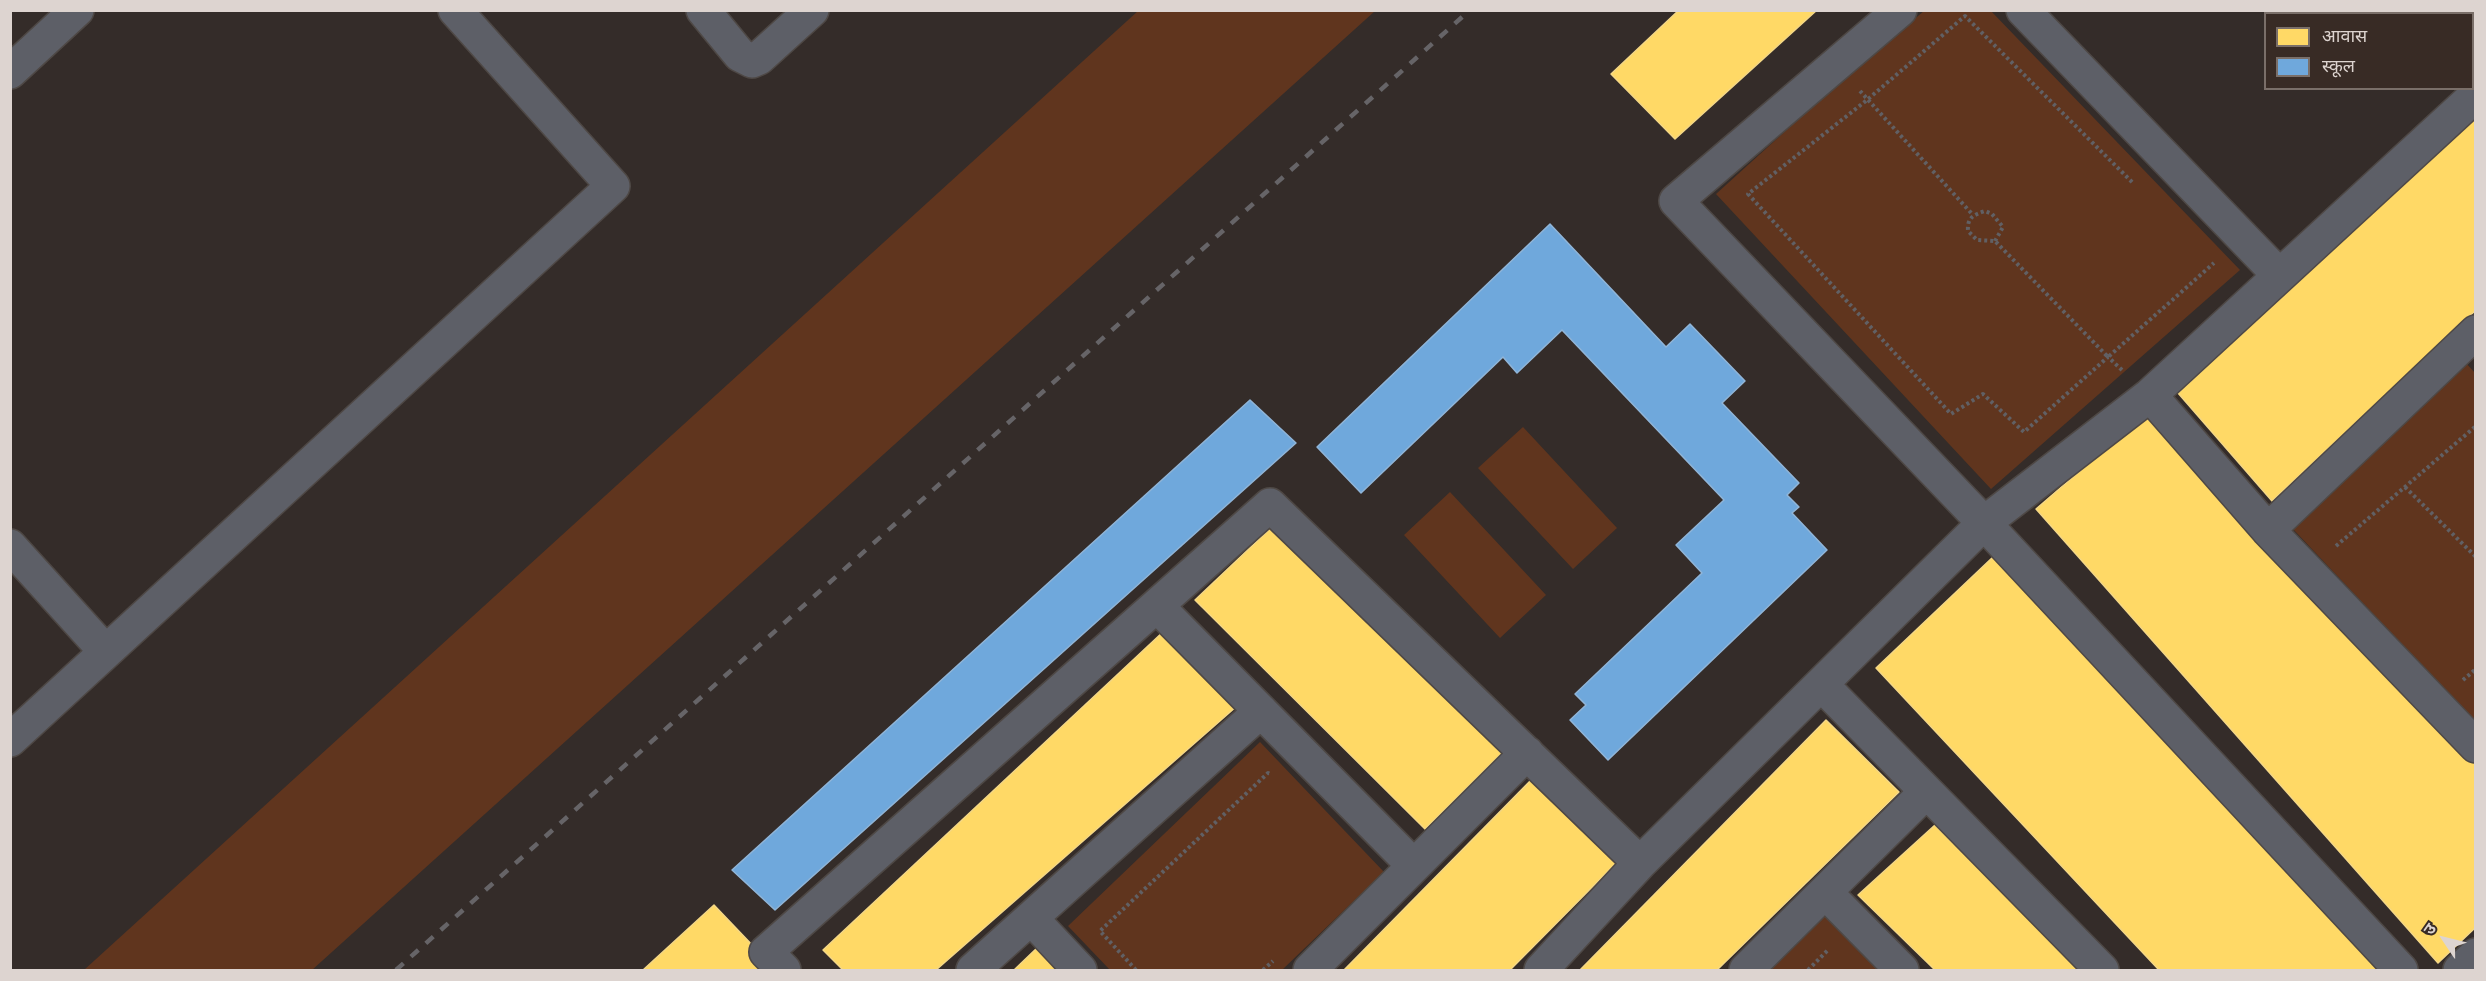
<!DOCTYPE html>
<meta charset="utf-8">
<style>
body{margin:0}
#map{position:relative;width:2486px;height:981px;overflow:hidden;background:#342c29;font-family:Inter,"Noto Sans Devanagari",sans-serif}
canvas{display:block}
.frame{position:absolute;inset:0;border:12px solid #ddd4d0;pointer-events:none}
.legend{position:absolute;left:2264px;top:12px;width:210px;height:78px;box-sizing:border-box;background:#382b25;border:2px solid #7a6f69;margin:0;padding:8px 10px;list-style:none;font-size:18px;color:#ddd4d0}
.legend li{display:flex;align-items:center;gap:12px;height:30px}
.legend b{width:30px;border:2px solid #7a6f69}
.north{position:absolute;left:2414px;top:909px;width:60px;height:60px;-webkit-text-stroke:4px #382b25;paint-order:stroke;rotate:305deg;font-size:16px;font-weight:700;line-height:24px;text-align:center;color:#ddd4d0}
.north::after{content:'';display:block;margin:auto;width:21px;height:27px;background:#ddd4d0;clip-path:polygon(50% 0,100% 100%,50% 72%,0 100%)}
</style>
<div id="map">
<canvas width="2486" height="981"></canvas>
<div class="frame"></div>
<ul class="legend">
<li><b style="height:16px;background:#ffd966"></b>आवास</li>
<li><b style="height:16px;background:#6fa8dc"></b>स्कूल</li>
</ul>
<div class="north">उ</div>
</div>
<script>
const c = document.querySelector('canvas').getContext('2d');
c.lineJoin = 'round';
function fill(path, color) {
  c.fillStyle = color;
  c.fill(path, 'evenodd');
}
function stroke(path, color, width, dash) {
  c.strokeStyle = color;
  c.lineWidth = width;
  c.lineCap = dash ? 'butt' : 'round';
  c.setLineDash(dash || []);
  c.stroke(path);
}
fill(new Path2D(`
 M1138,11H1375L312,970H84Z
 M1924,11H1991L2240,270L1991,489L1716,194L1846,76Z
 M2466,363L2475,373V722L2292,528Z
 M1523,427L1617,528L1573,569L1478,468Z
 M1450,492L1546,595L1500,638L1404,535Z
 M1260,742L1384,872L1282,970H1110L1068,926Z
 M1829,908L1892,970H1765Z`), '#60351e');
const homes = new Path2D(`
 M1679,10H1817L1675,139L1611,74Z
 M2476,118V310L2272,501L2178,393Z
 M2146,414L2476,765V927L2438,963L2036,509Z
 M1272,527L1505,750L1425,829L1195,600Z
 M1993,557L2378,970H2159L1876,668Z
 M1164,631L1237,706L936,970H843L823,950Z
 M1826,720L1899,792L1717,970H1580Z
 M1534,777L1619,860L1510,970H1344Z
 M1935,825L2080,970H1935L1858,895Z
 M714,905L776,970H643Z
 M1038,947L1061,970H1014Z`);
fill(homes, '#ffd966');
stroke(homes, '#f5d886', 1.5);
const schools = new Path2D(`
 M1550,224L1666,347L1690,324L1745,381L1722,403L1799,483L1787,495L1799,507L1792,513L1827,550L1608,760L1570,720L1586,705L1575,694L1702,573L1676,545L1724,500L1562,330L1517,373L1503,357L1361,493L1317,447Z
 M1250,400L1296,443L775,910L732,870Z`);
fill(schools, '#6fa8dc');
stroke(schools, '#90b5d8', 1.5);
const minor = new Path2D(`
 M703,10L740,55L752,61L759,58L812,10
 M1900,10L1676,201L1984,523L2401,970
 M2023,10L2278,274
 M10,72L77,10
 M2150,395L2268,530L2476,746
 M2268,530L2476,332
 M10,546L106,652
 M1157,606L1414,866
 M1821,684L2102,970
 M10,740L613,186L455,10
 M1825,892L1902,970
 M1031,918L1080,970
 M784,970L766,952L1270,505L1640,863
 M973,970L1261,711
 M1310,970L1527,753
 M1541,970L1640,863L1984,523L2150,395L2476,95
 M1746,970L1926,792
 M2460,970L2476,955`);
stroke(minor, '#4e4845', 36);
stroke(new Path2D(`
 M1860,91L1973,215
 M1995,241L2003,227L1992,214L1985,211C1973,215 1967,218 1968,231L1977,240L1995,241L2108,357L2214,263
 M2122,370L2108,357L2024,432L1983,394L1951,414L1748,194L1867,100L1965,16L2134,184
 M2405,487L2476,557
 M2336,546L2476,426
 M2463,680L2476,669
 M1136,970L1100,931L1268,773L1270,774
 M1263,970L1273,961
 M1808,970L1828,950`), '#616064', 4, [3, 3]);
stroke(minor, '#5d5f67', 33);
stroke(new Path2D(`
 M396,970L1470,10`), '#666467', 4.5, [10, 10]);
</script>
